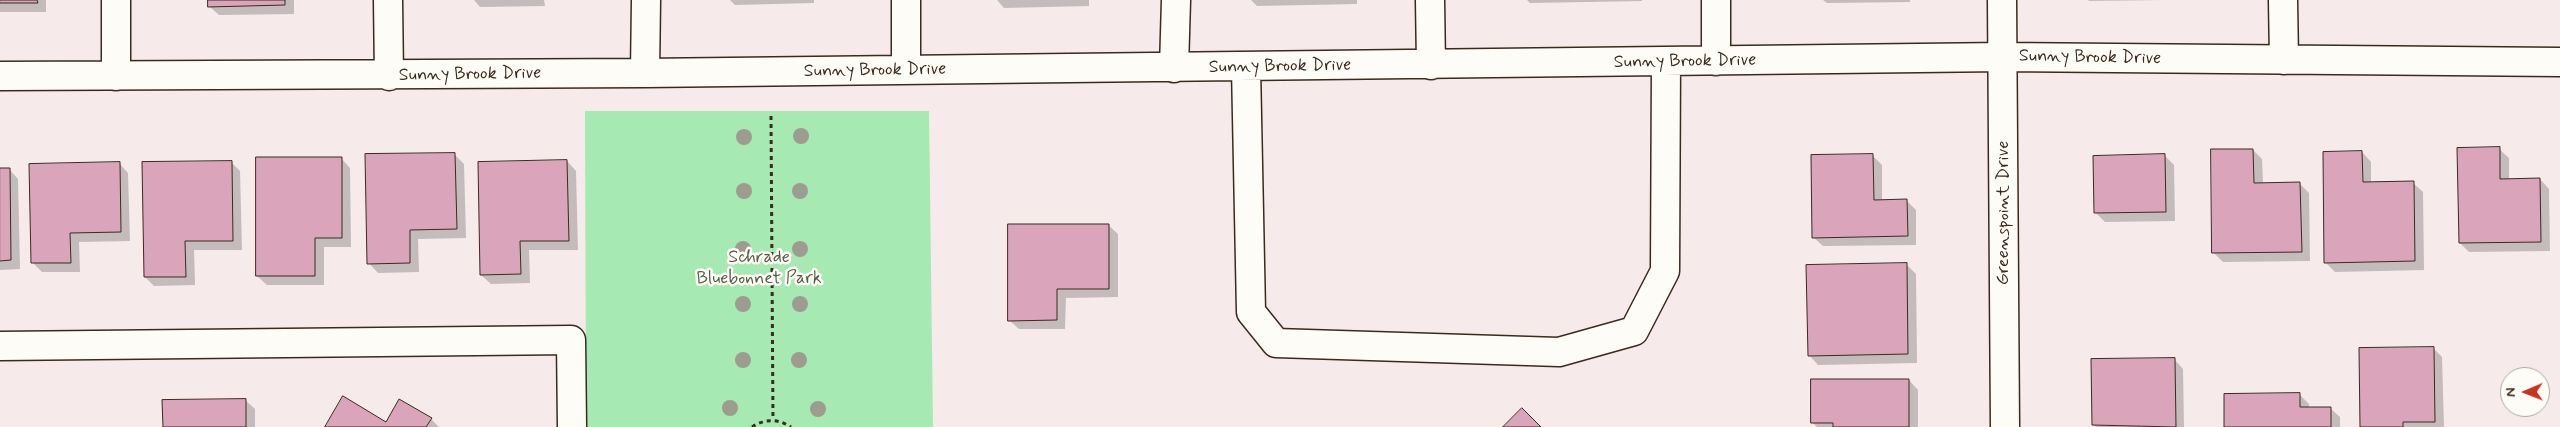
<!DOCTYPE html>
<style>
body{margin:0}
#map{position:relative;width:2560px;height:427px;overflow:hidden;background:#f6eaeb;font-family:Mynerve,sans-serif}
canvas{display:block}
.north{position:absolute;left:2500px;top:367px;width:50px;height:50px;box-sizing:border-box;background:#fdfcf7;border:1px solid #afa8a0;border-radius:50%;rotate:269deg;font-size:14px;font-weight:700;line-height:20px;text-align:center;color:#3b2a1e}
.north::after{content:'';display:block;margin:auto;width:18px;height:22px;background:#c8321e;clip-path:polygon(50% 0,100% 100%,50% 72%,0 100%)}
</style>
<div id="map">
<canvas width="2560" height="427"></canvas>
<div class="north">N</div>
</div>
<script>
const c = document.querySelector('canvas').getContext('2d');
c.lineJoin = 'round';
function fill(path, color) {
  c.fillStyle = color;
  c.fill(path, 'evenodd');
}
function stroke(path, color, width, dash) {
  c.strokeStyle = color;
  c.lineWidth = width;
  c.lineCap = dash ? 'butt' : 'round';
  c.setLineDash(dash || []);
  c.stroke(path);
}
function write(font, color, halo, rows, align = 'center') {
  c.font = font + ' Mynerve,sans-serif';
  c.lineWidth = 5;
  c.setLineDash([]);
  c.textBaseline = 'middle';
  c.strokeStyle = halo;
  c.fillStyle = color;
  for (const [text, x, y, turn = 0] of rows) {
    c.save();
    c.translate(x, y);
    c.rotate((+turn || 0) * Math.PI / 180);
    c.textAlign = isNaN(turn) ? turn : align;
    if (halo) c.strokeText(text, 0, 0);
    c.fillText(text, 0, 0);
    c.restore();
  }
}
fill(new Path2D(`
 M585,111H929L933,427H586Z`), '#a6e9b3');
fill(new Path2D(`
 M0,0H46V12H0Z
 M209,0H294V14L219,15L209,6Z
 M474,0H544L545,6L480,7Z
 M730,0H814V3L735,5Z
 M997,0H1089V6L1004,8Z
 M1251,0H1357V4L1257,6Z
 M1527,0H1642V1L1530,3Z
 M1823,0H1910V2L1827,3Z
 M2088,0H2165L2089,1Z
 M2499,149L2509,158V180L2540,179L2549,189L2550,251L2469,252L2460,243Z
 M2253,150L2262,159L2263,184H2300L2309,193L2310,261L2223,262L2214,253Z
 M2362,152L2371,162V183H2413L2423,192L2424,270L2335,272L2326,263Z
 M455,155L464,164L466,238L418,239L419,272L378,273L369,263Z
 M1872,155L1882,165V201L1906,200L1916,210V245L1823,246L1813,237Z
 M2165,156L2174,165L2175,221L2105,222L2095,212Z
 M341,158L350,168L351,247H324V285H267L257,276Z
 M567,161L576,171L578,250H529L530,283L491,284L481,275Z
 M231,162L240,171L242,250H194L195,285L154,286L145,277Z
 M119,163L128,173L130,241L79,242L80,272H42L33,263Z
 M9,169L18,179L20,269L0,270V170Z
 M1108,225L1118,234V297L1066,298L1065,329H1019L1009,320Z
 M1906,264L1916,274L1917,363L1818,365L1809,355Z
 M2433,348L2442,357L2444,427H2361Z
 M2174,359L2183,369L2184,427H2096L2093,424Z
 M1909,380L1918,390V427H1817L1813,423Z
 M2299,394L2309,404V408H2330L2340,417V427H2225Z
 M245,400L255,409V427H164Z
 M431,419L439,427H327L386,423Z`), '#0003');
const building = new Path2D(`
 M0,0H37L38,3H0Z
 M208,0H285V5L208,7Z
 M2500,147V179L2540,178L2541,242L2459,243L2457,148Z
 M2211,149H2253L2254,183L2300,182L2302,252L2212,253Z
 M2362,151L2363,182L2414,181L2415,261L2324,263L2323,152Z
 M455,153L457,229L410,230V263L367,264L365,154Z
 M1873,154L1874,200L1907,199L1908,236L1812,238L1811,155Z
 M2165,154L2166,212L2094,213L2093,156Z
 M256,157H342V238H315V276H256Z
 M567,160L569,241H520L521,274L480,275L478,162Z
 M232,161L233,241H185L186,277H144L142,162Z
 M120,162L121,232L70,233L71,263H31L29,164Z
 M0,168H10L11,260L0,261Z
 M1008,224H1109V289H1057V320L1008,321Z
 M1907,263L1908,354L1808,356L1806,265Z
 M2434,347L2435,422H2403V427H2360L2359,348Z
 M2175,358L2176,427L2092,425L2091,359Z
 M1811,379H1909V427H1833V423H1811Z
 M2300,393V407H2331V427H2224V394Z
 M343,396L386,422L399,399L432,418L426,427H325Z
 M246,399V427H163L162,400Z
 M1522,408L1541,427H1503Z`);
fill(building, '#daa4ba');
stroke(building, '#3b2a1e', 1);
const minor = new Path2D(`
 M388,0L389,76
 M906,0V70
 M1430,0L1431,65
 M1716,0V61
 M2002,0L2005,427
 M2283,0L2284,60
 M1246,67L1251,312L1276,343L1559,352L1634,331L1665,271L1666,62
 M1174,68L1176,0
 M645,73L646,0
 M0,76L645,73L2003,57L2560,62
 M116,76V0
 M0,346L571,340L572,427`);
stroke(minor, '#3b2a1e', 31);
stroke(new Path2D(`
 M771,116L773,420
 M752,427C766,418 778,419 791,427`), '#3b2a1e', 3, [4, 4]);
stroke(minor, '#fdfcf7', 28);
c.fillStyle = '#9e9b8f';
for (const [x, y] of [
 [801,136],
 [744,137],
 [744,191],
 [800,191],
 [743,249],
 [800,249],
 [743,304],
 [800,304],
 [743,360],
 [799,360],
 [730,408],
 [818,409]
]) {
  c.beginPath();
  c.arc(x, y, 8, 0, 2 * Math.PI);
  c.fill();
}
write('18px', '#3b2a1e', '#fdfcf7', [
 ["Sunny Brook Drive",2090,58,1],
 ["Sunny Brook Drive",1685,62,-1],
 ["Sunny Brook Drive",1280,67,-1],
 ["Sunny Brook Drive",875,71,-1],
 ["Sunny Brook Drive",470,75,-1],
 ["Greenspoint Drive",2004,213,-90]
]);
write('18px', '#565a43', '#fdfcf7', [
 ["Schrade",759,258],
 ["Bluebonnet Park",759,279]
]);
</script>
